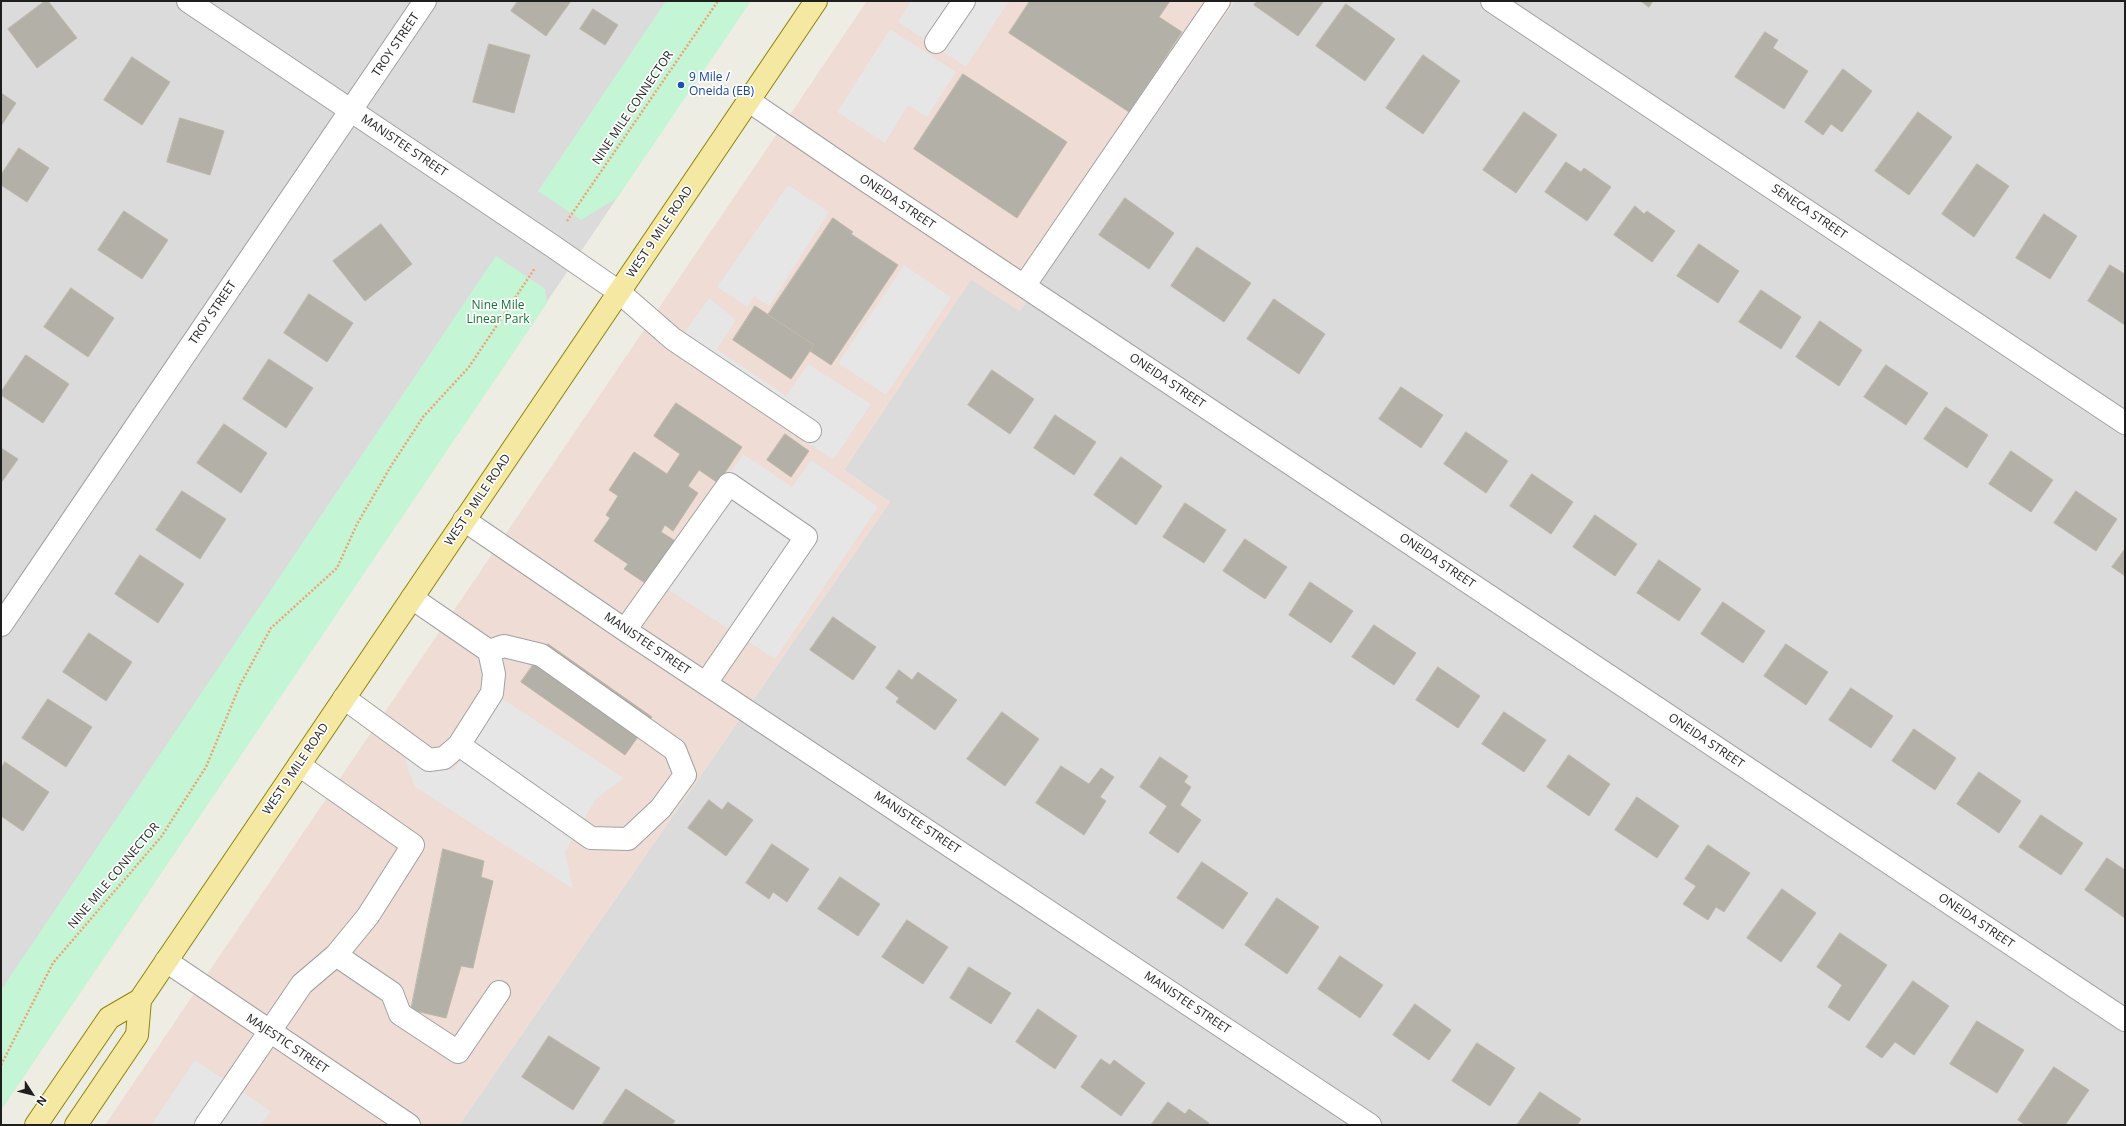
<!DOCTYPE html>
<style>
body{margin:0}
#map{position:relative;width:2126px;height:1126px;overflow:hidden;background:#eeede4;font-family:"Open Sans",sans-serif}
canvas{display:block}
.frame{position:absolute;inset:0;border:2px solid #1e1e1e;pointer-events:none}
.north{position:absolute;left:12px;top:1074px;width:40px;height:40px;-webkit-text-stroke:3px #fff;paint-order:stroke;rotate:126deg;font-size:11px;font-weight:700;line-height:16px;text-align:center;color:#1e1e1e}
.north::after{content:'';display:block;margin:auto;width:14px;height:18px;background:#1e1e1e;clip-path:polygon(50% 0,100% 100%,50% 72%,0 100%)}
</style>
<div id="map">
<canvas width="2126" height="1126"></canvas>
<div class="frame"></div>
<div class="north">N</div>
</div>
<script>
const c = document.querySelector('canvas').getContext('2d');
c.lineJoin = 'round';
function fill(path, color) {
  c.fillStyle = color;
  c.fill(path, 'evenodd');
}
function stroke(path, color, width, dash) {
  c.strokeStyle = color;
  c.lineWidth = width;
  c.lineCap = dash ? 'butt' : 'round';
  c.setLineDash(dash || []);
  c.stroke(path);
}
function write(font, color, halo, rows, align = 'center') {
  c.font = font + ' "Open Sans",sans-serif';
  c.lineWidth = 3.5;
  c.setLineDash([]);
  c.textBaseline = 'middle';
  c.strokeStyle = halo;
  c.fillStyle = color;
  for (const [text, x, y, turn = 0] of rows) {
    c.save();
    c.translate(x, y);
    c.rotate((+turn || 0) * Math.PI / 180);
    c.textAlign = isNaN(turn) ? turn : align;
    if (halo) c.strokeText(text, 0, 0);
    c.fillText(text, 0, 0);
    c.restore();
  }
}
fill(new Path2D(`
 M1,1H750L1,1110Z
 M1235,1H2125V1125H459L890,502L844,470L971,279L1020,311Z`), '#dcdbdb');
fill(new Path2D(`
 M867,1H1235L1020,311L971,280L844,470L890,502L459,1125H105Z`), '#eedcd5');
fill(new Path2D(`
 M666,1H751L617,198L581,220L538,191Z
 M496,256L545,289L547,303L1,1110V990Z`), '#c4f5d5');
fill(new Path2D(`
 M911,1H1009L966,67L898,22Z
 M890,29L956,72L927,117L908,105L885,143L837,112Z
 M788,185L829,212L769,306L754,296L747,307L717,287Z
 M904,265L951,297L886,395L838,363Z
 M709,298L736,320L717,349L786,396L808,364L871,404L833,460L672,350Z
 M743,454L792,487L811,460L878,507L775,659L655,581Z
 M501,698L624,778L596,799L565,852L573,889L415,787L403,755L454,770Z
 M195,1060L271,1111L261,1125H151Z`), '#e6e6e6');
const building = new Path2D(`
 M45,1H48L77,38L37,68L8,29Z
 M518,1H571L546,36L511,11Z
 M1030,1H1170L1159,17L1182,32L1129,112L1009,33Z
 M1257,1H1324L1298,36L1254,5Z
 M1641,1H1653L1649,7Z
 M1346,4L1395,39L1365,81L1316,46Z
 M593,9L618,25L605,45L580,29Z
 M1765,32L1778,40L1773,48L1808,71L1784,109L1735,77Z
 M489,44L530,55L514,113L473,102Z
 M1423,55L1460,81L1423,134L1386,108Z
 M132,57L170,82L142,125L104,100Z
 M1843,69L1872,91L1842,132L1831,124L1823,135L1805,122Z
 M963,74L1067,142L1017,218L914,149Z
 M1,93L16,103L1,126Z
 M1524,112L1557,135L1516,193L1483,170Z
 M1918,112L1952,137L1909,195L1875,171Z
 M180,118L224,131L210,175L167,162Z
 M19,148L49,168L27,202L1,185V175Z
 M1566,162L1581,172L1584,168L1611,187L1587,221L1545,192Z
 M1977,164L2009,186L1974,237L1942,214Z
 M1125,198L1174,233L1149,269L1099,235Z
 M1635,206L1644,214L1647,211L1675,231L1652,262L1614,235Z
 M124,211L168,240L142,279L98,250Z
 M2044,214L2077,236L2050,279L2016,258Z
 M833,218L853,232L851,234L898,265L831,365L810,351L814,345L768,315Z
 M381,224L412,264L365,301L333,261Z
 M1699,244L1739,271L1718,303L1677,276Z
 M1197,247L1251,283L1224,322L1171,286Z
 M2110,265L2125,274V325L2088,301Z
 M71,288L114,318L88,357L44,327Z
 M1761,290L1801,317L1781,349L1739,322Z
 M309,294L353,323L327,362L284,333Z
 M1274,299L1325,334L1299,374L1247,339Z
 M755,306L814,345L791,379L733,340Z
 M1820,321L1862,350L1839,386L1796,357Z
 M26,355L69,384L43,423L1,395V392Z
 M269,359L313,388L286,428L243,399Z
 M1886,365L1928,393L1906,425L1864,397Z
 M992,370L1034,399L1010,434L968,405Z
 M1401,387L1443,415L1421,448L1379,419Z
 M676,403L742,447L718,483L699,470L688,486L698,493L673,531L665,525L661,532L677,542L648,585L624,569L628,564L594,541L610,518L606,515L618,496L609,490L634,452L667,474L680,454L654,436Z
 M1946,407L1988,435L1967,468L1924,439Z
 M1055,415L1096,442L1074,475L1034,448Z
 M224,424L267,453L241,493L197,463Z
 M1466,432L1508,461L1486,493L1444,464Z
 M785,434L809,451L791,477L767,460Z
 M1,448L18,459L1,483Z
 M2011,451L2053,480L2031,512L1989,484Z
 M1121,457L1162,486L1136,525L1094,495Z
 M1532,474L1573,502L1551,534L1510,506Z
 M182,491L226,519L200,559L156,530Z
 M2076,491L2117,519L2096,551L2054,523Z
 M1185,503L1226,530L1204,563L1163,537Z
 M1595,515L1637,544L1615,576L1573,547Z
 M1245,539L1287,567L1265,599L1223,571Z
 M2125,549V576L2112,567Z
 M140,555L184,584L158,623L115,594Z
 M1659,560L1701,589L1679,621L1637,593Z
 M1310,582L1353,611L1331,643L1289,615Z
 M1723,602L1765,631L1743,663L1701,634Z
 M833,617L876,647L853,680L810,650Z
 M1374,625L1416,653L1394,685L1352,657Z
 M89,633L132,662L106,701L63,672Z
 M548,644L652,717L625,755L521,682Z
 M1786,644L1828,672L1806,705L1764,676Z
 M1438,667L1480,696L1458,728L1416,700Z
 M899,670L912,680L918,672L957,700L935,730L896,702L899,698L886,688Z
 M1851,688L1893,716L1871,748L1829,720Z
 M48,699L92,727L66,767L22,738Z
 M1002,712L1039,739L1005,786L967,759Z
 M1504,712L1546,740L1524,772L1482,744Z
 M1914,729L1956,758L1935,790L1892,761Z
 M1569,755L1610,784L1589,816L1547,787Z
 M1160,757L1188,776L1184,782L1191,787L1180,805L1201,820L1178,853L1149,833L1167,806L1140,787Z
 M5,762L49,792L23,831L1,816V769Z
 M1061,766L1089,784L1101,768L1114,777L1100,797L1106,801L1084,835L1036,803Z
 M1979,772L2021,801L1999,833L1957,804Z
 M1637,797L1679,826L1657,858L1615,830Z
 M709,800L722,810L728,802L753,820L726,856L688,828Z
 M2041,815L2083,843L2061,875L2019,847Z
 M772,844L809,869L787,902L773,892L769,899L746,883Z
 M1708,845L1750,873L1724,912L1716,907L1708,920L1683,904L1696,886L1685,879Z
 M443,849L484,861L481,877L493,881L473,968L461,966L446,1018L411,1010Z
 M2107,858L2125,870V918L2085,890Z
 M1202,862L1248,893L1223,929L1177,898Z
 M840,877L880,904L858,936L818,909Z
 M1782,889L1816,913L1781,962L1747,938Z
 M1277,898L1319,927L1287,974L1245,945Z
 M907,920L948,947L923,984L882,957Z
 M1840,933L1887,965L1849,1021L1828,1007L1842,985L1817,967Z
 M1340,956L1383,985L1360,1018L1318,989Z
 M969,967L1011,993L991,1024L950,998Z
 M1913,981L1949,1006L1914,1055L1895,1042L1882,1058L1866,1047Z
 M1415,1004L1451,1030L1429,1060L1393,1035Z
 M1038,1009L1077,1036L1055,1069L1016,1042Z
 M1977,1021L2024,1050L1997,1093L1950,1064Z
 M549,1036L600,1068L573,1110L522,1077Z
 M1477,1043L1515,1068L1490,1106L1452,1081Z
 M1101,1059L1110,1065L1114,1060L1145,1083L1121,1116L1081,1087Z
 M2054,1067L2089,1090L2065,1125H2025L2018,1120Z
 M626,1089L675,1121L672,1125H602Z
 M1540,1092L1581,1119L1577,1125H1517Z
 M1168,1102L1185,1114L1189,1109L1209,1123L1208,1125H1151Z`);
fill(building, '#b3b0a7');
stroke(building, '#bfb8a8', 1);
const minor = new Path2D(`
 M188,1L551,245L619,292L673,339L810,431
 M1492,1L2125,423
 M936,42L964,1
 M749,101L850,170L2125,1020
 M1024,286L1219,1
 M464,520L625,630L1370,1125
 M1,625L425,1
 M625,630L729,484L806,537L706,683
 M344,698L429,760L444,758L459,745L492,693L494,674L489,651L412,598
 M459,745L591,838L628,839L661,808L685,775L675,750L541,655L504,646L489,651
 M336,955L392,993L400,1014L458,1052L499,992
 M166,961L409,1125
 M206,1125L302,984L336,955L368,916L413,845L299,765`);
const major = new Path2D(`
 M36,1125L109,1018L140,1000L816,1
 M76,1125L137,1035L140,1000`);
stroke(minor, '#a2a2a2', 24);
stroke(major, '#8d850a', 24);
stroke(new Path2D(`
 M567,221L718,1
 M1,1065L53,963L161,837L206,767L240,685L271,628L337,568L357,524L391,466L423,417L469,367L535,268`), '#f0a274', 2.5, [2, 2]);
stroke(minor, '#fff', 22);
stroke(major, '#f5e8a2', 22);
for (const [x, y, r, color] of [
 [681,85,4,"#1a4fb4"]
]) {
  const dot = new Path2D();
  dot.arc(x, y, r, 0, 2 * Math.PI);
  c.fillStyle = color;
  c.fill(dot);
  stroke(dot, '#fff', 1.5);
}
write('12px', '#1e1e1e', '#fff', [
 ["TROY STREET",396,45,-56],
 ["NINE MILE CONNECTOR",633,108,-56],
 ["MANISTEE STREET",404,146,34],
 ["ONEIDA STREET",897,202,34],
 ["SENECA STREET",1809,212,34],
 ["WEST 9 MILE ROAD",660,232,-56],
 ["TROY STREET",213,313,-56],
 ["ONEIDA STREET",1167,381,34],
 ["WEST 9 MILE ROAD",478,500,-56],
 ["ONEIDA STREET",1437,561,34],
 ["MANISTEE STREET",647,644,34],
 ["ONEIDA STREET",1706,741,34],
 ["WEST 9 MILE ROAD",296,769,-56],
 ["MANISTEE STREET",917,823,34],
 ["NINE MILE CONNECTOR",114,876,-50],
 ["ONEIDA STREET",1976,921,34],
 ["MANISTEE STREET",1187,1003,34],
 ["MAJESTIC STREET",287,1044,34]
]);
write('12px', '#164399', '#fff', [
 ["9 Mile /",689,78],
 ["Oneida (EB)",689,92]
], 'left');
write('12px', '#137435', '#fff', [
 ["Nine Mile",498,306],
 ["Linear Park",498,320]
]);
</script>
